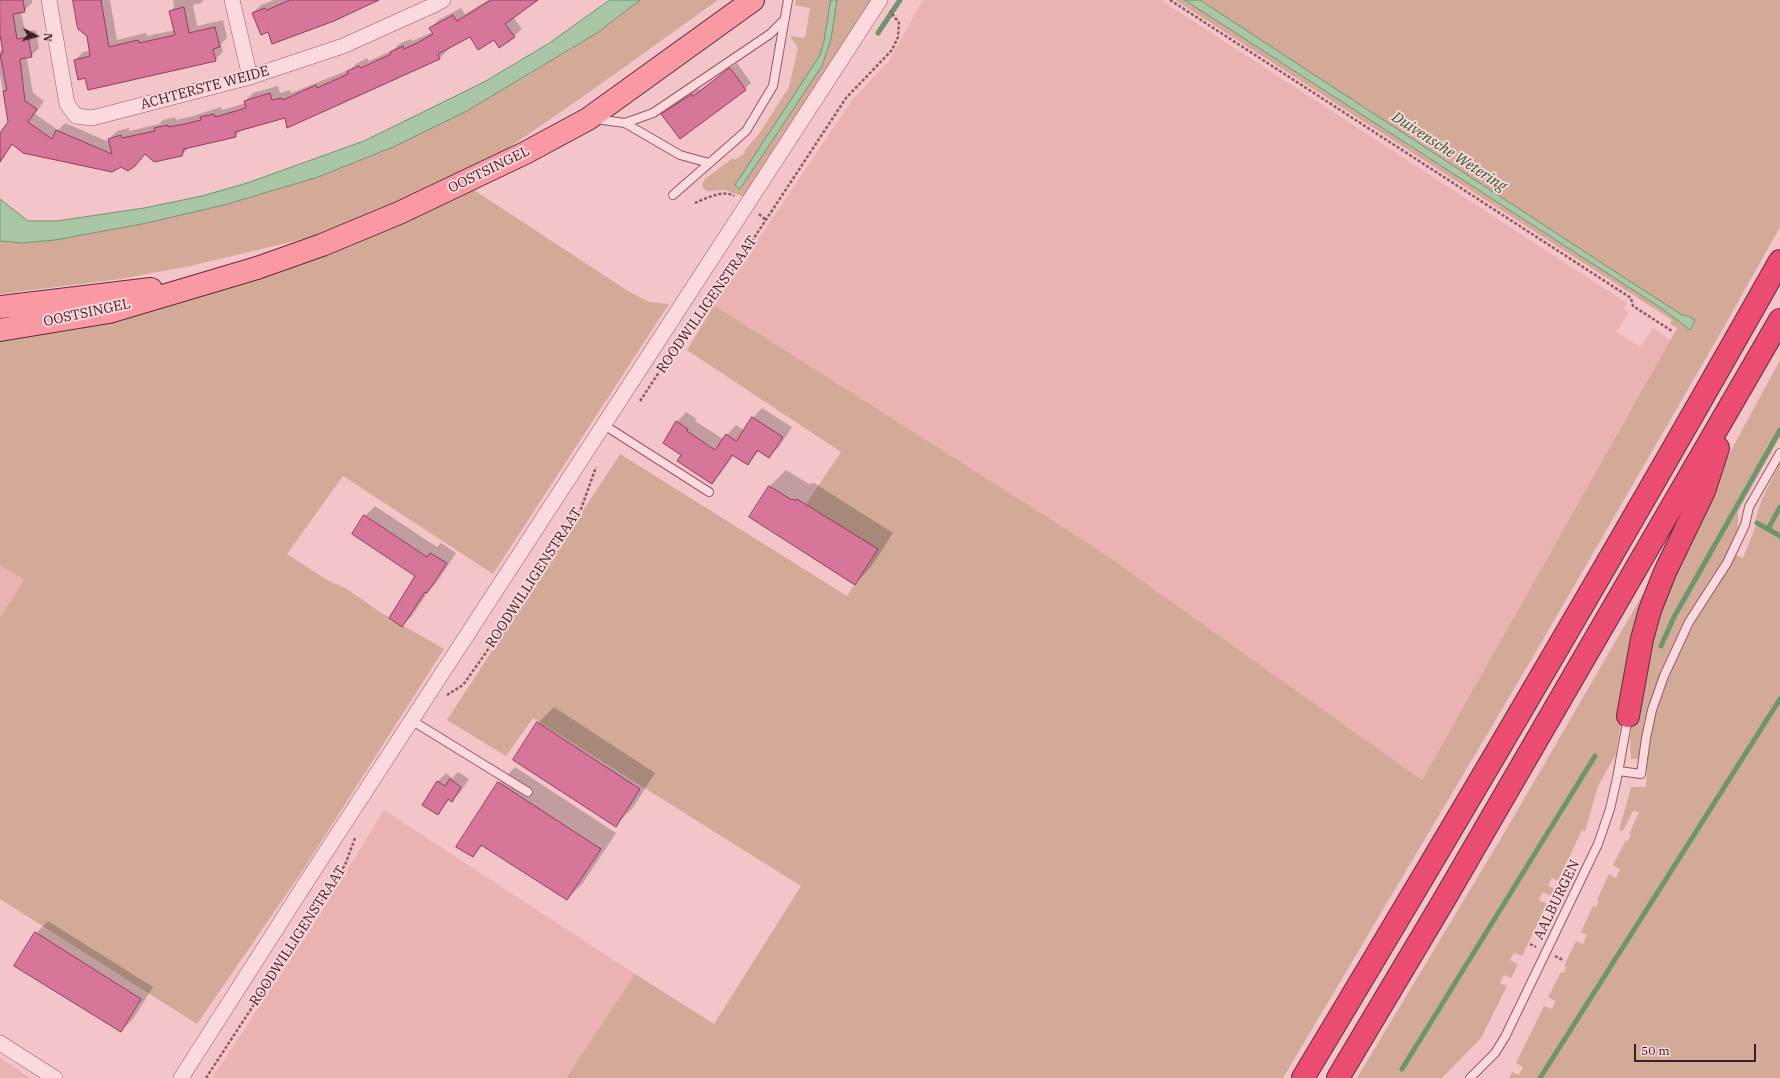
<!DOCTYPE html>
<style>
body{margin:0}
#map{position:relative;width:1780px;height:1078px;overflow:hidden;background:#f3c5c9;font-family:"IBM Plex Serif",serif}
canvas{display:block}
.north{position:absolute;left:16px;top:16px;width:40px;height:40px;-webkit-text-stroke:3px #fad5d8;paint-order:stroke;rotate:96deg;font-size:11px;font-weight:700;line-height:16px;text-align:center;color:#3f1e28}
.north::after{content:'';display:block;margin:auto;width:14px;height:18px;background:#3f1e28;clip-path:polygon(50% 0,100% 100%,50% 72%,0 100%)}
.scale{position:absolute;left:1634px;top:1044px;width:122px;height:18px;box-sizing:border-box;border:2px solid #3f1e28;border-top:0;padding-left:5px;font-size:12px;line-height:14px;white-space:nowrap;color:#3f1e28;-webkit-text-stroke:3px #fad5d8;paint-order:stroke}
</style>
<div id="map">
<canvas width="1780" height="1078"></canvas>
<div class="north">N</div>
<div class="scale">50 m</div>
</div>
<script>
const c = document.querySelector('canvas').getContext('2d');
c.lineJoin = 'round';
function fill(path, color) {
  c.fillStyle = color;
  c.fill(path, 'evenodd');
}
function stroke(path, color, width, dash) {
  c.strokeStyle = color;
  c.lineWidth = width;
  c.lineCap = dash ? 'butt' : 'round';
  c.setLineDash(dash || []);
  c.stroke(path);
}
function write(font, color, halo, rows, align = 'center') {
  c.font = font + ' "IBM Plex Serif",serif';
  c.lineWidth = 4;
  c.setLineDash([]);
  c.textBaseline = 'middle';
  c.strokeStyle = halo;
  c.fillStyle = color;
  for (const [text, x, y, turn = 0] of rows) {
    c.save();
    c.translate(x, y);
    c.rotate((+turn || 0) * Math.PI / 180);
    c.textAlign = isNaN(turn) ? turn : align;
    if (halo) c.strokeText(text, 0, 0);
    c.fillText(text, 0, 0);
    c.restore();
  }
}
fill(new Path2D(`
 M923,0H1161L1627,303L1623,308L1629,312L1616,332L1640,347L1653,328L1670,340L1422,780L1096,548L714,305L852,100L888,62Z
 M0,565L24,580L0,617Z
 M384,810L635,974L566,1078H212L312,927Z
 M0,1058L30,1078H0Z`), '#eab3b1');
fill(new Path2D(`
 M640,0H718L591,91L494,158L414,197L316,236L190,266L120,279L0,294V241L23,243L55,240L142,224L224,205L318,177L393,147L465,112L597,33Z
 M796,0H875L744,197L725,190L707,191L703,188L702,184L705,179L733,158L735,160L745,153L744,151L759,134L789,87L798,48L790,36L805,38L810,8L795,5Z
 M1175,0H1185L1664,310L1690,330L1688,316L1682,315L1628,280L1200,0H1780V227L1720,334L1530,662L1283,1078H566L635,974L714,1024L801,886L533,718L506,756L447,720L620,454L847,596L877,550L806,504L841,452L687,350L714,305L1096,548L1422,780L1677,328L1670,324L1672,320Z
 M474,190L628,291L649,302L669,304L493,574L343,476L287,554L327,580L347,589L380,612L444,649L303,870L197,1024L0,899V617L24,580L0,565V335L416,216Z
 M1780,360V437L1738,511V528L1723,562L1685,623L1664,666L1651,700L1643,732L1639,759H1631L1630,736L1648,639L1707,495Z
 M1780,463V1078H1509L1512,1072L1519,1075L1523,1067L1516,1063L1544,1006L1552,1009L1555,1001L1548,997L1561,972L1563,973L1567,967L1564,966L1576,941L1583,944L1587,935L1581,932L1593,906L1596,907L1599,901L1597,900L1609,874L1616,878L1620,869L1613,865L1626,840L1628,841L1631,835L1629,834L1639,812L1633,811L1623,831L1619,830L1631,787H1646L1648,746L1654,719L1675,660L1689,631L1736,555L1743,558L1757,523L1755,521L1762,499Z
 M1658,568L1627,683L1616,754L1598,786L1585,831L1582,830L1558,881L1552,878L1548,886L1555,889L1551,896L1543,892L1539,900L1547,904L1522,956L1514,953L1510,960L1518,964L1511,978L1504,975L1500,983L1507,986L1481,1038L1442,1078H1357L1506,830Z`), '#d3aa97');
const water = new Path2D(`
 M610,0H640L597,33L465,112L393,147L318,177L224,205L142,224L55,240L23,243L0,241V199L28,221H57L144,208L202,196L247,183L364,141L484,82L548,44Z
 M831,0H837L831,39L822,66L740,189L735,185L820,55L824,41Z
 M1185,0H1200L1628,280L1682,315L1688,316L1695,320L1690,330L1664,310Z`);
fill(water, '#a9c6a7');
stroke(water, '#6e966c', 1);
fill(new Path2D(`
 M0,0H32V3L24,11H21L25,32L36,30L39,48L31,56H28L27,60L33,93L44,101L35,114L58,130L65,123L109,142V139L117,131L129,128V131L159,124L163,120L175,117L176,120L193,116L221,107L222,110L246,103L245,101L253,93L278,86L280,93L290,90L291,93L351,69L356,64L367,58L369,61L393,50L399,44L411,39L412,41L428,34L433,32L431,28L438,20L461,8L465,14L488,0H537L513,17L522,29L514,36L494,39L470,35L447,48L448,50L440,58L288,127L285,116L243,128L236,136L190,146L182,155L146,153L134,165L121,166L116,170L108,171L13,144L7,151L0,146V135L9,123L0,75V51L3,48L0,29Z
 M76,0H110L117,40L146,33L147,36L175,30L171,11L174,7L173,0H204L201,3L193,5L197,26L223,20L227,38L221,44L223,52L215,60L86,77L75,60L83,52L90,51L87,35Z
 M274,0H377L268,31L253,13L261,5Z
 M737,63L751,83L745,89L663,114L669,108L698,88L700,90Z
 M762,408L792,427L779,447L769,457L760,450L748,464L734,455L721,473L712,483L683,454L677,422L686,412L697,419L695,421L723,439L736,425L745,431L753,418Z
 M786,470L809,484L814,483L893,533L871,567L855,584L750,517L770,486Z
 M375,506L437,547L441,543L456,553L437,582L428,592L412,616L402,626L417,576L365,516Z
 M554,707L655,773L632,809L615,825L538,723Z
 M515,767L616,833L583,883L567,899L483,845L472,856L499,783Z
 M458,772L469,779L460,793L452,801L450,799L438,814L423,804L438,781L446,773L452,778Z
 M48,921L153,987L133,1019L121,1031L36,933Z`), '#0003');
stroke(new Path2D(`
 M878,33L900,0
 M1757,523L1768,529L1780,507
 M1768,529L1780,536
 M1661,646L1674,617L1780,430
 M1402,1069L1595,756
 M1540,1078L1780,699`), '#6e966c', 5);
const building = new Path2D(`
 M0,0H23L25,12L13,14L17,39L28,37L32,57L20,59L25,101L37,109L28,122L52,139L56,130L112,154L108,139L121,135L122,138L155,131L154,128L168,125V127L185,124L201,120L200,117L214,114L215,117L246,108L244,101L270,93L272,100L282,98L283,100L316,85L317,88L348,74L347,71L359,66L361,68L391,54L390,52L403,46L404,49L419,42L433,34L429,28L453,15L457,21L491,0H538L505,24L515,37L499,48L494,40L478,50L470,37L438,54L440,59L287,128L285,118L235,132L236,137L184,149L182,156L154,162L145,154L135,166L128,171L121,167L112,172L23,153L12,144L0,162V133L8,122L3,91L7,90L0,54L3,53L0,35Z
 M73,0H101L109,47L138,40L139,43L175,35L169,11L184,7L189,33L215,27L220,47L213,49L216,61L88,90L85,78L78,80L74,60L90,56L87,36L78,29Z
 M290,0H379L334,21L272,44L268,32L261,35L252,13L265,8L266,10Z
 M730,68L746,90L680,139L661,114L692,94L693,96Z
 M752,417L783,437L769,458L757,450L748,465L732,455L712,484L677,461L681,455L663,443L676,421L688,429L687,431L715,450L726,434L736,441Z
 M769,486L792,500L793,499L796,501L797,499L878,549L855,585L749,517Z
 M364,515L427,557L430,553L447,563L427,593L425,592L402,627L389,618L415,576L352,534Z
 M537,722L640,789L616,827L513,760Z
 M450,779L461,787L452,802L448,799L438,815L422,805L437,781L445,786Z
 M498,782L601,849L567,900L481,845L473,857L456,847Z
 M35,932L141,999L121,1032L14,966Z`);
fill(building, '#d6769a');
stroke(building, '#933b5e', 1);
const service = new Path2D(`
 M595,119L625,123L680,155L709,163
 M625,123L653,113L770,34L785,19
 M673,195L746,131L773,86L788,0
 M604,425L709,492
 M411,720L528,792
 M1619,771L1641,774L1646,738L1652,710L1664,676L1689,622L1727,563L1745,525L1749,507L1780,453
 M1470,1078L1495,1053L1505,1037L1598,844L1610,809L1617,778L1628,717`);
const minor = new Path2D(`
 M49,0L67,104L76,116L92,118L250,77L343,46L434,5L443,0
 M232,0L250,77
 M0,1043L55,1078
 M181,1078L307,881L880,0`);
const primary = new Path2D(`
 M0,307L151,289
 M0,330L109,312L257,268L322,245L399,213L525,153L588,119L753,0`);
const motorway = new Path2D(`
 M1628,716L1642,639L1650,610L1665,572L1704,491L1718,448
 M1303,1078C1465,808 1625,536 1780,261
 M1338,1078L1444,900L1780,320`);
stroke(service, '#915867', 10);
stroke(minor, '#915867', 16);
stroke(primary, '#5e2c3d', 24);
stroke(motorway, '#5e2c3d', 24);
stroke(new Path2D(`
 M1170,0L1631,298L1633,306L1672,331
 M695,203C705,199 723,189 734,196
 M759,214L766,220
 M640,401L679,342L710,305L846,98L892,50L898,37L899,23L890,11
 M447,695L463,685L485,654L581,509L596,467
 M1530,944L1536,947
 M1555,956L1563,960
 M206,1078L345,865L355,838`), '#915867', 2.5, [3, 2]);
stroke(service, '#fcd9dd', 8);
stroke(minor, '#fcd9dd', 15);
stroke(primary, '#fa99a3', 22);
stroke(motorway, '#eb4d72', 22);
write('14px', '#3f1e28', '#fad5d8', [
 ["ACHTERSTE WEIDE",205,88,-15],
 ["OOSTSINGEL",489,170,-26],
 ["ROODWILLIGENSTRAAT",707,305,-55],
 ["OOSTSINGEL",87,313,-12],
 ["ROODWILLIGENSTRAAT",534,578,-57],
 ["AALBURGEN",1557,900,-64],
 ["ROODWILLIGENSTRAAT",298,936,-57]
]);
write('italic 15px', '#2b6133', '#fad5d8', [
 ["Duivensche Wetering",1449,152,33]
]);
</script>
